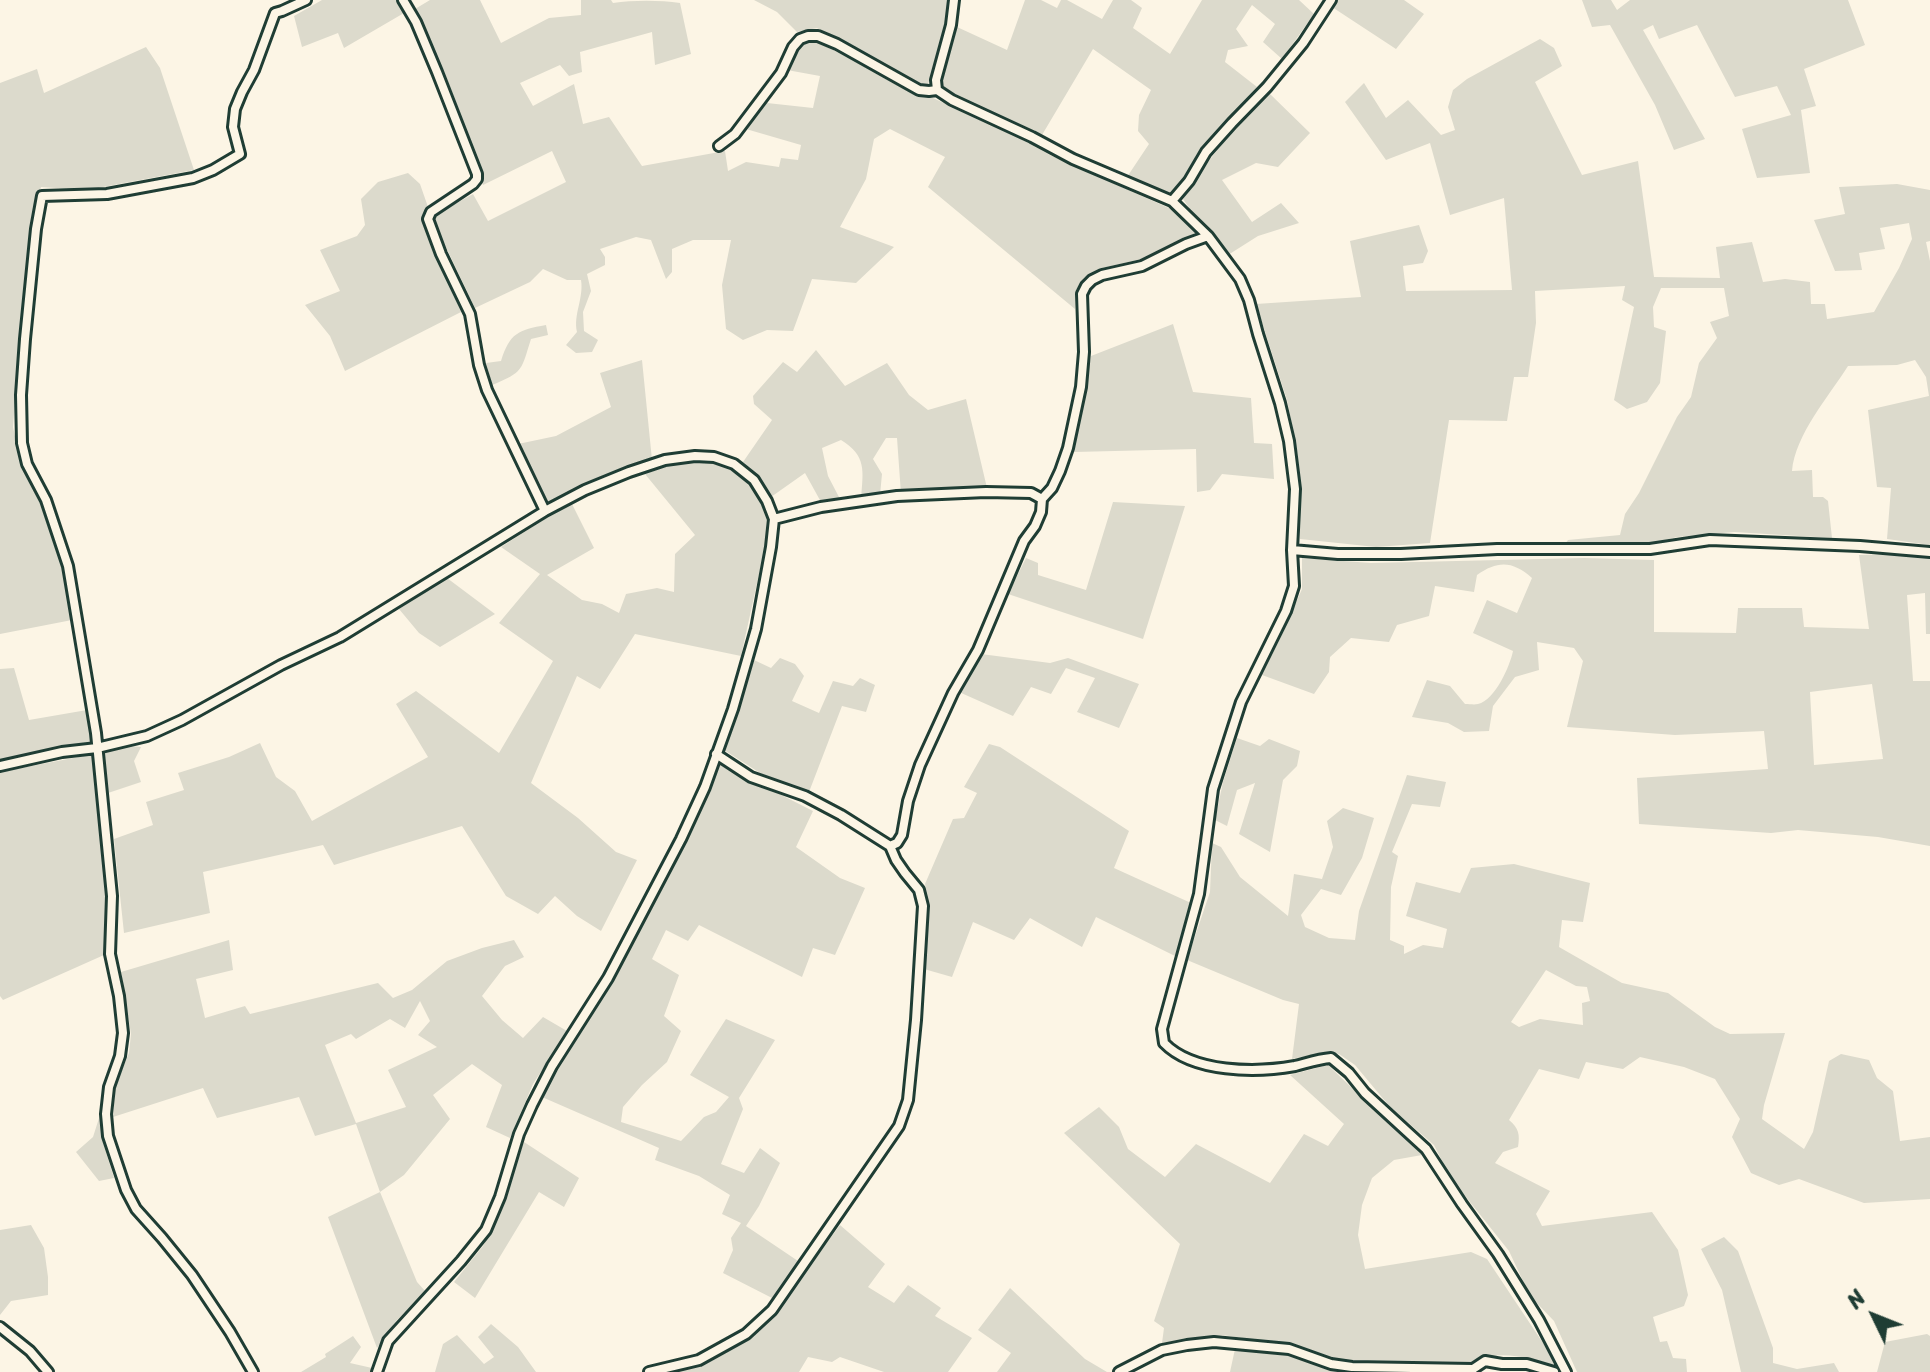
<!DOCTYPE html>
<style>
body{margin:0}
#map{position:relative;width:1930px;height:1372px;overflow:hidden;background:#fcf5e5;font-family:Sriracha,sans-serif}
canvas{display:block}
.north{position:absolute;left:1834px;top:1276px;width:80px;height:80px;-webkit-text-stroke:6px #fcf5e5;paint-order:stroke;rotate:313deg;font-size:22px;font-weight:700;line-height:32px;text-align:center;color:#1f3d34}
.north::after{content:'';display:block;margin:auto;width:28px;height:36px;background:#1f3d34;clip-path:polygon(50% 0,100% 100%,50% 72%,0 100%)}
</style>
<div id="map">
<canvas width="1930" height="1372"></canvas>
<div class="north">N</div>
</div>
<script>
const c = document.querySelector('canvas').getContext('2d');
c.lineJoin = 'round';
function fill(path, color) {
  c.fillStyle = color;
  c.fill(path, 'evenodd');
}
function stroke(path, color, width, dash) {
  c.strokeStyle = color;
  c.lineWidth = width;
  c.lineCap = dash ? 'butt' : 'round';
  c.setLineDash(dash || []);
  c.stroke(path);
}
fill(new Path2D(`
 M322,0H396L404,13L344,48L338,33L302,47L294,16Z
 M430,0H480L501,43L549,18L581,15V0H611L613,3C633,0 660,0 680,3L691,54L655,65L652,32L580,52L582,72L569,76L560,65L520,83L533,106L574,84L583,124L609,117L642,166L725,151L728,171L746,162L779,167L781,158L798,160L801,145L746,129L767,103L813,108L820,76L787,70C794,54 795,45 813,40L847,57L918,97L933,98L1016,136L1050,155L1180,213L1202,235L1183,240L1163,254L1098,269L1084,278L1076,290L1075,309L928,187L945,157L890,129L874,139L866,179L840,227L894,247L856,283L812,279L793,331L767,330L743,340L726,329L722,285L731,240H693L672,249V272L666,279L651,240L636,237L600,249L605,257V265L587,274L591,291L583,312L584,331L598,340L592,352L576,353L566,345L577,332C573,315 584,298 581,280H567L543,269L530,282L475,308L434,222L437,214L473,194L488,221L566,182L552,151L483,185C467,124 443,66 415,9Z
 M754,0H949C946,28 939,58 928,84H919L817,28L797,32L777,12Z
 M1025,0H1041L1057,8L1061,0H1067L1102,19L1113,0H1131L1142,8L1133,28L1170,54L1202,0H1299L1314,14L1282,59L1263,42L1275,24L1252,5L1236,29L1248,46L1228,50L1225,62L1257,87L1196,155L1188,175L1171,196L1127,177L1149,144L1138,131L1139,115L1151,90L1093,49L1042,135L982,109L943,88L942,73L957,27L1007,50Z
 M1336,0H1404L1424,14L1396,49L1332,7Z
 M1582,0H1611L1617,10L1630,0H1848L1865,45L1804,69L1816,106L1801,110L1810,173L1757,178L1742,129L1791,115L1777,86L1735,97L1697,25L1659,39L1653,25L1643,30L1705,139L1674,150L1655,105L1610,25L1592,27Z
 M1540,39L1554,48L1562,66L1535,82L1582,175L1638,161L1654,277L1720,278L1716,247L1752,242L1763,282L1785,279L1810,282L1811,304H1825L1827,319L1874,312L1899,268L1912,239L1909,223L1880,228L1885,249L1859,253L1862,270L1835,271L1814,220L1845,214L1839,187L1897,184L1930,190V241L1926,242L1930,261V545L1887,539L1891,488L1877,487L1868,410L1929,396L1926,377L1915,360L1897,365L1848,366C1829,396 1795,435 1792,471L1812,470L1813,497H1823L1828,501L1832,538L1734,532L1677,537L1649,544H1565L1568,540L1620,535L1625,514L1639,493L1677,417L1691,397L1699,363L1717,338L1710,322L1729,316L1724,288H1661L1653,307L1654,327L1666,331L1660,383L1647,402L1627,409L1614,400L1634,307L1622,300L1625,286L1535,291L1536,323L1528,377H1514L1507,421L1449,420L1430,543L1376,547L1300,539L1298,456L1287,400L1256,304L1361,297L1350,241L1419,225L1428,251L1423,263L1403,266L1406,291L1512,290L1504,198L1450,215L1430,143L1386,160L1345,102L1364,83L1386,118L1408,100L1441,135L1455,130L1448,107L1453,90L1467,79Z
 M146,47L160,68L194,170L87,190L41,187L32,223L30,263L20,335L13,427L21,464L41,502L62,568L72,620L0,634V83L37,69L44,93Z
 M1269,93L1310,133L1278,167L1256,163L1222,180L1252,222L1281,203L1299,223L1258,236L1228,255L1196,218L1183,199C1207,160 1236,125 1269,93Z
 M408,173L420,184L428,207L422,218L461,312L345,371L330,336L305,305L340,291L320,250L357,236L365,225L361,199L378,182Z
 M1173,324L1193,392L1251,398L1254,443L1272,444L1274,479L1222,474L1210,490L1197,492L1196,449L1074,452L1091,356Z
 M546,325L548,335L531,339C521,370 524,372 492,385L486,363L501,361C510,333 518,330 546,325Z
 M816,350L845,386L887,363L909,395L928,410L966,399L987,488L901,494L897,438H886L873,459L882,474L880,495L861,498C863,471 867,456 841,440L822,448L828,476L840,499L821,502L805,473L771,497L760,478L743,462L772,420L754,404L753,396L783,362L797,372Z
 M642,360L652,460L585,484L547,505L518,444L556,436L611,407L600,373Z
 M678,463H710L729,468L747,481L761,498L767,519L765,547L741,656L635,634L600,689L577,676L531,783L578,818L616,852L637,860L601,931L577,916L555,896L538,914L506,896L462,826L334,865L323,845L203,872L210,913L124,933L114,839L153,825L146,802L184,790L178,773L229,757L260,743L276,777L295,791L312,821L428,757L396,704L416,691L499,753L553,661L499,623L540,574L501,547L571,502L594,548L547,575L582,600L602,604L619,613L626,594L657,588L674,592L675,554L695,535L645,474Z
 M1113,502L1185,506L1143,639L1008,594L1026,558L1038,563V575L1086,590Z
 M1902,554L1930,558V634H1926L1925,593L1907,595L1913,681H1930V846L1878,837L1798,830L1771,833L1639,824L1637,778L1768,769L1764,731L1675,735L1567,727L1583,661L1574,648L1537,642L1539,670L1515,677L1493,706L1489,731L1464,732L1448,723L1412,717L1427,680L1450,686L1465,704C1470,704 1474,705 1478,704C1495,700 1510,666 1513,651L1473,633L1487,600L1517,613L1532,578C1513,561 1498,560 1477,575L1474,592L1435,586L1429,616L1397,625L1389,642L1351,638L1330,657L1329,672L1314,694L1262,675L1279,641L1302,589V558L1371,563L1584,558L1654,560V632L1736,633L1738,608H1802L1804,627L1869,629L1859,555ZM1872,684L1883,759L1814,765L1810,692Z
 M447,578L495,614L440,647L419,633L399,609Z
 M981,654L1050,663L1068,658L1139,684L1119,728L1077,712L1095,678L1066,668L1051,694L1031,687L1013,716L959,692Z
 M780,658L795,664L804,676L792,701L819,713L833,681L853,686L860,678L875,685L866,712L842,706L809,792L760,773L724,750L754,660L771,668Z
 M14,668L29,720L87,710L91,743L0,760V669Z
 M1237,738L1260,746L1269,739L1300,751L1297,766L1283,780L1270,852L1239,834L1255,783L1237,790L1227,826L1215,820L1223,782Z
 M989,744L1000,747L1129,831L1114,868L1191,903L1177,957L1096,917L1082,947L1030,918L1014,940L973,922L952,977L924,969L930,905L925,884L953,819L964,818L977,793L964,787Z
 M128,746L141,747L134,761L141,782L108,793L103,752Z
 M94,754L108,887L104,955L3,1000L0,996V772Z
 M720,764L813,811L796,847L840,878L865,888L835,955L813,948L802,977L699,925L688,941L666,930L652,959L679,975L664,1016L681,1031L667,1062L642,1085L623,1107L621,1122L681,1141L704,1117L716,1112L729,1097L690,1075L726,1019L775,1040L739,1098L743,1109L721,1164L744,1173L760,1148L780,1163L759,1206L746,1226L798,1261L774,1299L723,1273L733,1250L731,1238L741,1223L722,1214L730,1195L699,1176L655,1160L659,1148L542,1097L629,950L684,846Z
 M1407,775L1446,782L1440,807L1412,804L1392,852L1398,856L1391,887L1390,940L1404,946V954L1423,945L1443,948L1447,929L1406,916L1416,882L1460,893L1471,868L1514,864L1590,883L1583,922L1562,920L1559,947L1622,983L1668,993L1715,1027L1730,1034L1785,1033L1764,1105L1762,1119L1804,1149L1813,1132L1829,1061L1841,1054L1869,1060L1877,1078L1893,1091L1900,1141L1930,1137V1199L1864,1203L1799,1179L1779,1185L1751,1173L1732,1137L1740,1119L1715,1079L1684,1067L1640,1057L1623,1069L1586,1062L1579,1079L1539,1069L1509,1120C1519,1128 1520,1135 1518,1147L1503,1152L1495,1163L1550,1191L1536,1214L1542,1226L1652,1212L1678,1250L1688,1295L1684,1306L1653,1317L1660,1342L1667,1341L1673,1358L1686,1359L1687,1372H1577L1554,1321L1530,1296L1509,1251L1450,1177L1434,1145L1390,1107L1355,1065L1339,1054L1320,1053L1292,1059L1299,1004L1283,1000L1187,960L1210,892L1212,843L1221,847L1240,877L1288,916L1294,874L1322,879L1333,847L1327,821L1343,808L1374,818L1362,858L1341,895L1321,889L1301,915L1305,927L1329,938L1355,940L1359,911ZM1546,970L1576,986L1587,987L1590,1001L1582,1003L1583,1025L1540,1019L1519,1027L1511,1022Z
 M229,940L233,970L196,979L205,1018L245,1006L250,1014L378,983L393,998L412,990L447,961L482,948L514,940L524,957L505,966L482,996L502,1020L523,1038L543,1017L567,1031L533,1084L510,1138L486,1127L502,1085L472,1064L433,1095L450,1119L404,1175L380,1192L417,1282L426,1292L397,1320L377,1348L328,1217L380,1192L356,1124L315,1136L299,1097L217,1118L203,1088L113,1117L115,1087L129,1053L131,1034L121,972ZM420,1001L430,1021L418,1035L437,1047L388,1070L406,1107L356,1123L325,1045L351,1034L356,1039L390,1019L405,1028Z
 M1328,1065L1422,1155L1394,1160L1372,1178L1362,1205L1358,1235L1365,1269L1471,1252L1487,1259L1547,1349L1556,1366C1527,1358 1500,1348 1471,1363L1356,1366L1331,1362L1291,1345L1222,1335L1162,1343L1164,1328L1154,1321L1180,1244L1064,1133L1099,1107L1119,1127L1128,1149L1165,1177L1196,1144L1270,1183L1304,1134L1328,1146L1344,1124L1290,1075Z
 M100,1115L104,1146L114,1178L99,1181L76,1152L93,1137Z
 M524,1142L579,1178L564,1207L539,1192L475,1298L454,1282L483,1246L498,1217Z
 M31,1225L44,1248L48,1277V1295L11,1301L0,1315V1230Z
 M840,1225L885,1264L868,1287L894,1303L908,1285L941,1308L935,1316L972,1338L948,1372H884L840,1357L832,1362L808,1357L799,1372H675L697,1367L746,1341L778,1309Z
 M1724,1237L1738,1251L1773,1348V1363L1797,1369L1834,1363L1839,1372H1741L1722,1290L1701,1249Z
 M1010,1288L1085,1359L1107,1372H997L1011,1353L978,1330Z
 M491,1324L518,1347L536,1372H435L443,1344L457,1335L484,1364L494,1357L478,1337Z
 M1927,1334L1930,1336V1372H1877L1885,1342Z
 M353,1336L361,1347L350,1363L372,1368L371,1372H301L326,1357L325,1354Z
 M1235,1349L1296,1357L1338,1372H1230Z`), '#dcdacc');
const street = new Path2D(`
 M403,0L416,22L437,72L477,174V179L473,184L431,212L428,219L441,254L470,314L479,365L487,390L545,511
 M954,0L951,25L936,80L937,90L952,100L1032,137L1073,159L1172,201L1208,236L1240,279L1249,300L1258,334L1280,403L1289,441L1295,489L1292,550L1294,586L1286,611L1241,702L1213,789L1199,894L1162,1029L1164,1043C1193,1073 1256,1073 1295,1066C1307,1063 1318,1059 1331,1058L1349,1073L1365,1093L1426,1149L1462,1204L1498,1254L1539,1320L1566,1372
 M719,146L735,134L781,73L793,47L800,39L808,36H818L837,44L919,90L929,91L937,90
 M1172,201L1189,181L1206,152L1232,123L1267,87L1303,43L1331,0
 M774,519L821,507L897,496L986,492L1031,493L1042,499
 M1292,550L1338,554H1401L1497,549H1650L1710,540L1860,546L1930,552
 M0,766L62,752L97,748L147,736L182,720L281,665L340,637L545,511L585,490L629,472L665,460L695,456L714,457L734,464L754,480L767,501L774,519L771,547L756,629L733,709L705,787L681,839L608,978L552,1066L532,1105L519,1134L500,1197L486,1230L461,1261L388,1341L377,1372
 M890,846L897,843L902,835L908,801L920,765L953,693L978,650L1024,541L1035,526L1041,512L1042,499L1052,488L1060,471L1068,448L1081,387L1084,352L1082,294L1086,286L1092,280L1102,275L1142,266L1186,244L1208,236
 M0,1327L30,1351L48,1372
 M253,1372L230,1332L192,1275L162,1238L136,1209L126,1190L108,1136L106,1114L109,1087L120,1056L123,1033L119,996L110,954L112,896L96,733L68,566L46,500L27,464L22,443L21,395L25,339L36,229L42,196L107,194L193,178L213,170L240,154L233,127L235,109L242,92L254,70L275,13L282,11L306,0
 M649,1372L699,1360L746,1334L772,1310L899,1126L908,1100L916,1020L923,906L919,890L905,873L896,860L890,846L841,815L805,796L751,777L716,754
 M1119,1372L1162,1350L1187,1345L1214,1342L1289,1349L1331,1364L1352,1367L1473,1369L1485,1361L1502,1364H1527L1554,1372`);
stroke(street, '#1f3d34', 14);
stroke(street, '#fcf5e5', 8);
</script>
